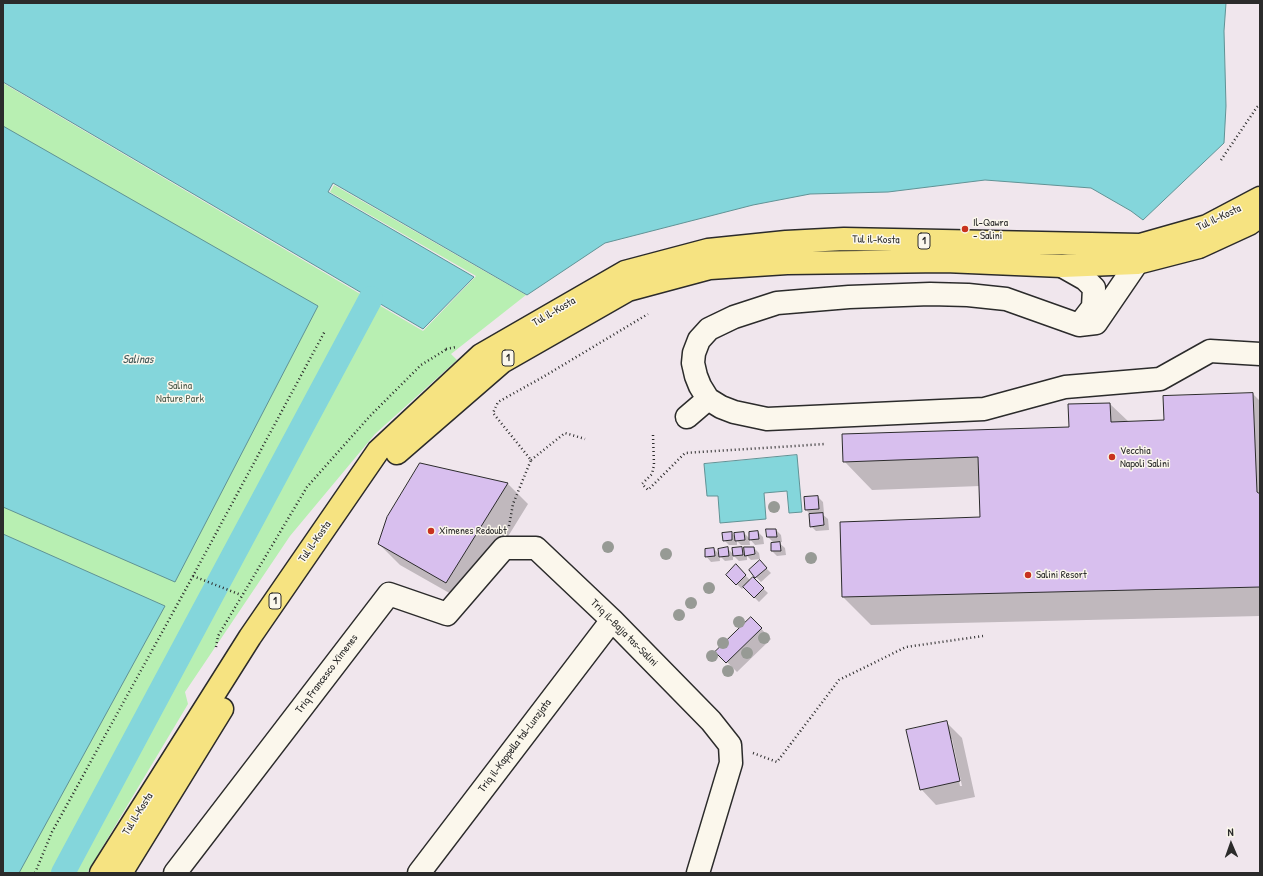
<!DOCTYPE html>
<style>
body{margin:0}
#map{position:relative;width:1263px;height:876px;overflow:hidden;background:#f0e6ed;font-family:"Patrick Hand",sans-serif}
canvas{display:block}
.frame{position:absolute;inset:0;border:4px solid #2b2b2b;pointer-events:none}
.north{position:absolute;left:1211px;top:824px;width:40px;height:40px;-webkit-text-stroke:3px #fbf7ec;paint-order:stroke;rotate:358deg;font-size:11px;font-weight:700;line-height:16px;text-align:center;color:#2b2b2b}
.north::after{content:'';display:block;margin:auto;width:14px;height:18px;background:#2b2b2b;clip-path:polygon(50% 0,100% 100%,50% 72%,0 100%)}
</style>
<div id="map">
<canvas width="1263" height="876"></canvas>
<div class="frame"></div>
<div class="north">N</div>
</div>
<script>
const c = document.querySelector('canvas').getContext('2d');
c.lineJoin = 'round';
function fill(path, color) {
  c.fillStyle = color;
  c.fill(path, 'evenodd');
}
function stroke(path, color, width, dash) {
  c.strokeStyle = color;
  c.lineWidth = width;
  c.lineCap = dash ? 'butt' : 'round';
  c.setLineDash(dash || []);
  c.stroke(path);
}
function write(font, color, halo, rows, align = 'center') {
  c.font = font + ' "Patrick Hand",sans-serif';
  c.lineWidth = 3;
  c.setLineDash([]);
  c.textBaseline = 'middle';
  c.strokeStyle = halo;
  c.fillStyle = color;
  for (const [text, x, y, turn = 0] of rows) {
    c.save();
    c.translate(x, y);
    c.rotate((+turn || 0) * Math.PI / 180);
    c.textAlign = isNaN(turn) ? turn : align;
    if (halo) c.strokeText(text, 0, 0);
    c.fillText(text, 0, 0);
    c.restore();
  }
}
fill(new Path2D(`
 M3,83L423,331L476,276L330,192L334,185L526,295L451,354L457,360L375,434L290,536L185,692L188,704L87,873H3Z`), '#b8efb2');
const water = new Path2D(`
 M3,3H1226L1224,31L1226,106L1224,143L1143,220L1131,211L1091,188L985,180L888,192L810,194L753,205L605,243L527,295L333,183L328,192L474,277L423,329L3,82Z
 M3,126L318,306L175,582L3,507Z
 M797,455L802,512L789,513L787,491L764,493L766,519L720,523L718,496H707L704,464Z
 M3,534L165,606L19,873H3Z`);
fill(water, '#84d6db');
stroke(water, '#609295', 1);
fill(new Path2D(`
 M1253,394L1260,401V616L871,625L843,597L981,518L980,486L872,490L844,461L1070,428L1110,404L1129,422L1165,421L1164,397Z
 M421,464L508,484L528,504L467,603L400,565L379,544Z
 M818,497L823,502L824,513L822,514L828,519L829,530L816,531L811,526V515L806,510Z
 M767,530H776L781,535L782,542H778L785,548L786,555L777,556L772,551L775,544L768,537Z
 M758,532L763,537L764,544L755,545L749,538L750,545H741L737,541V545H729L724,540L731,533L736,537L744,533L750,539Z
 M742,548L746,552L754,548L759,553L760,559L751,560L747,556V560L739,561L733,555V560L725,561L719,555L720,561L711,562L706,556L714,549L720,555L728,549L734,555Z
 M736,566L751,581L753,579L768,593L759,602L744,587L742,589L727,575Z
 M765,567L771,573L761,582L756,577Z
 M751,618L771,639L737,672L717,652Z
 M946,722L962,738L975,797L936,805L921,789ZM950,739H952L962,786H960Z`), '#0003');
stroke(new Path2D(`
 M63,873L371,298`), '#84d6db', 24);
const building = new Path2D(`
 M1253,393L1257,492L1260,494V587L842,597L840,522L980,517L978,457L843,462L842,434L1069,427L1068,404L1110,403L1111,422L1164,420L1163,396Z
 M420,463L508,483L446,583L378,544L387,517Z
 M818,496L819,509L805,510L804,497Z
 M823,513L824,525L810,527L809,514Z
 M766,529H776L777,537H767Z
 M758,531L759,539L749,540V532Z
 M732,532V540L723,541L722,533Z
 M744,532L745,540L735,541L734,533Z
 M780,542L781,551H771V543Z
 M728,547L729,556L719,557L718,549Z
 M742,547L743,555L733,556L732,548Z
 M744,547H754L755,554L745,556Z
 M714,548L715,556L705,557V549Z
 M760,560L767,568L755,578L749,570Z
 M736,564L746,575L736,585L726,575Z
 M753,577L764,588L754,598L743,587Z
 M751,617L762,628L726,663L715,652Z
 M947,721L960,781L920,790L906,730Z`);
fill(building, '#d8bfee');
stroke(building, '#2b2b2b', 1);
const minor = new Path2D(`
 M1137,263L1096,323L1079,325L1006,299L968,295L930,294L849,297L777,303L734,317L709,329L699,340L694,353L693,363L696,376L700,386L708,399L721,407L734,412L767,419L984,409L1065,387L1160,379L1210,351L1260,354
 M1062,266L1085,279L1094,288L1093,307L1080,324
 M687,417L708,399
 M175,873L389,594L447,614L504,548H536L612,620L711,721L730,745L731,763L698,873
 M419,873L612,620`);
const highway = new Path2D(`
 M397,453L502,362L628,290L710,268L787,263L945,261L1062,266L1137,263L1199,247L1249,224L1260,216
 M101,873L250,637L378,451L481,355L625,272L708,250L786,242L844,239L1140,245L1207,226L1260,198
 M121,873L222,709`);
stroke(minor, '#2b2b2b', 25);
stroke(highway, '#2b2b2b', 25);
stroke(new Path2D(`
 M1221,160L1257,107L1260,105
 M446,349L456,347
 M653,435L654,465L652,474L642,484L648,490L685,453L825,444
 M531,460L565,433L585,439
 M509,526L513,504L531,460L493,413L498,402L543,377L648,314
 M193,576L241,595
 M216,647L218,636L307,487L370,416L421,365L447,349
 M753,753L777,762L839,680L906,647L983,636
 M35,873L52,832L193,576L325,331`), '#2b2b2b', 2.5, [1, 3]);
stroke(minor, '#fbf7ec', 22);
stroke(highway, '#f6e381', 22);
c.fillStyle = '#979a95';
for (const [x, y] of [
 [774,507],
 [608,547],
 [666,554],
 [811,558],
 [709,588],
 [691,603],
 [679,615],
 [739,622],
 [764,638],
 [723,643],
 [747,653],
 [712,656],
 [728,671]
]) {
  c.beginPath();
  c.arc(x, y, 6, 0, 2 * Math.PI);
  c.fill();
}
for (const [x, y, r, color] of [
 [965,229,4,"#c8321e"],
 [1112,457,4,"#c8321e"],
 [431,531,4,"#c8321e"],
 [1028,575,4,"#c8321e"]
]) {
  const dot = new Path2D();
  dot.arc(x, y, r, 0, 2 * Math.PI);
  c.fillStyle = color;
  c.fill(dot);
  stroke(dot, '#fbf7ec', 1.5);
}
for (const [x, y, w] of [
 [924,241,12],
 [508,358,12],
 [275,601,12]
]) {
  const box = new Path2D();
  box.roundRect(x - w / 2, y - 8, w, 16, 3);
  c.fillStyle = '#fbf7ec';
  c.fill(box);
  stroke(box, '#2b2b2b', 1);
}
write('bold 10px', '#2b2b2b', null, [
 ["1",924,241],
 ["1",508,358],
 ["1",275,601]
]);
write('11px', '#2b2b2b', '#fbf7ec', [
 ["Tul il-Kosta",1219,218,-25],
 ["Tul il-Kosta",876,240,1],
 ["Tul il-Kosta",554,312,-30],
 ["Tul il-Kosta",315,542,-55],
 ["Triq il-Bajja tas-Salini",624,633,45],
 ["Triq Francesco Ximenes",327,674,-53],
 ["Triq il-Kappella tal-Lunzjata",515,746,-53],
 ["Tul il-Kosta",138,814,-58]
]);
write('11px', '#2b2b2b', '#fbf7ec', [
 ["Il-Qawra",973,223],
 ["- Salini",973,236],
 ["Vecchia",1120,451],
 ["Napoli Salini",1120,464],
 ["Ximenes Redoubt",439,531],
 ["Salini Resort",1036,575]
], 'left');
write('11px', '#4e5c4d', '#fbf7ec', [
 ["Salina",180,386],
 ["Nature Park",180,399]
]);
write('italic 12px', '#415657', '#fbf7ec', [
 ["Salinas",138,360]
]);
</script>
